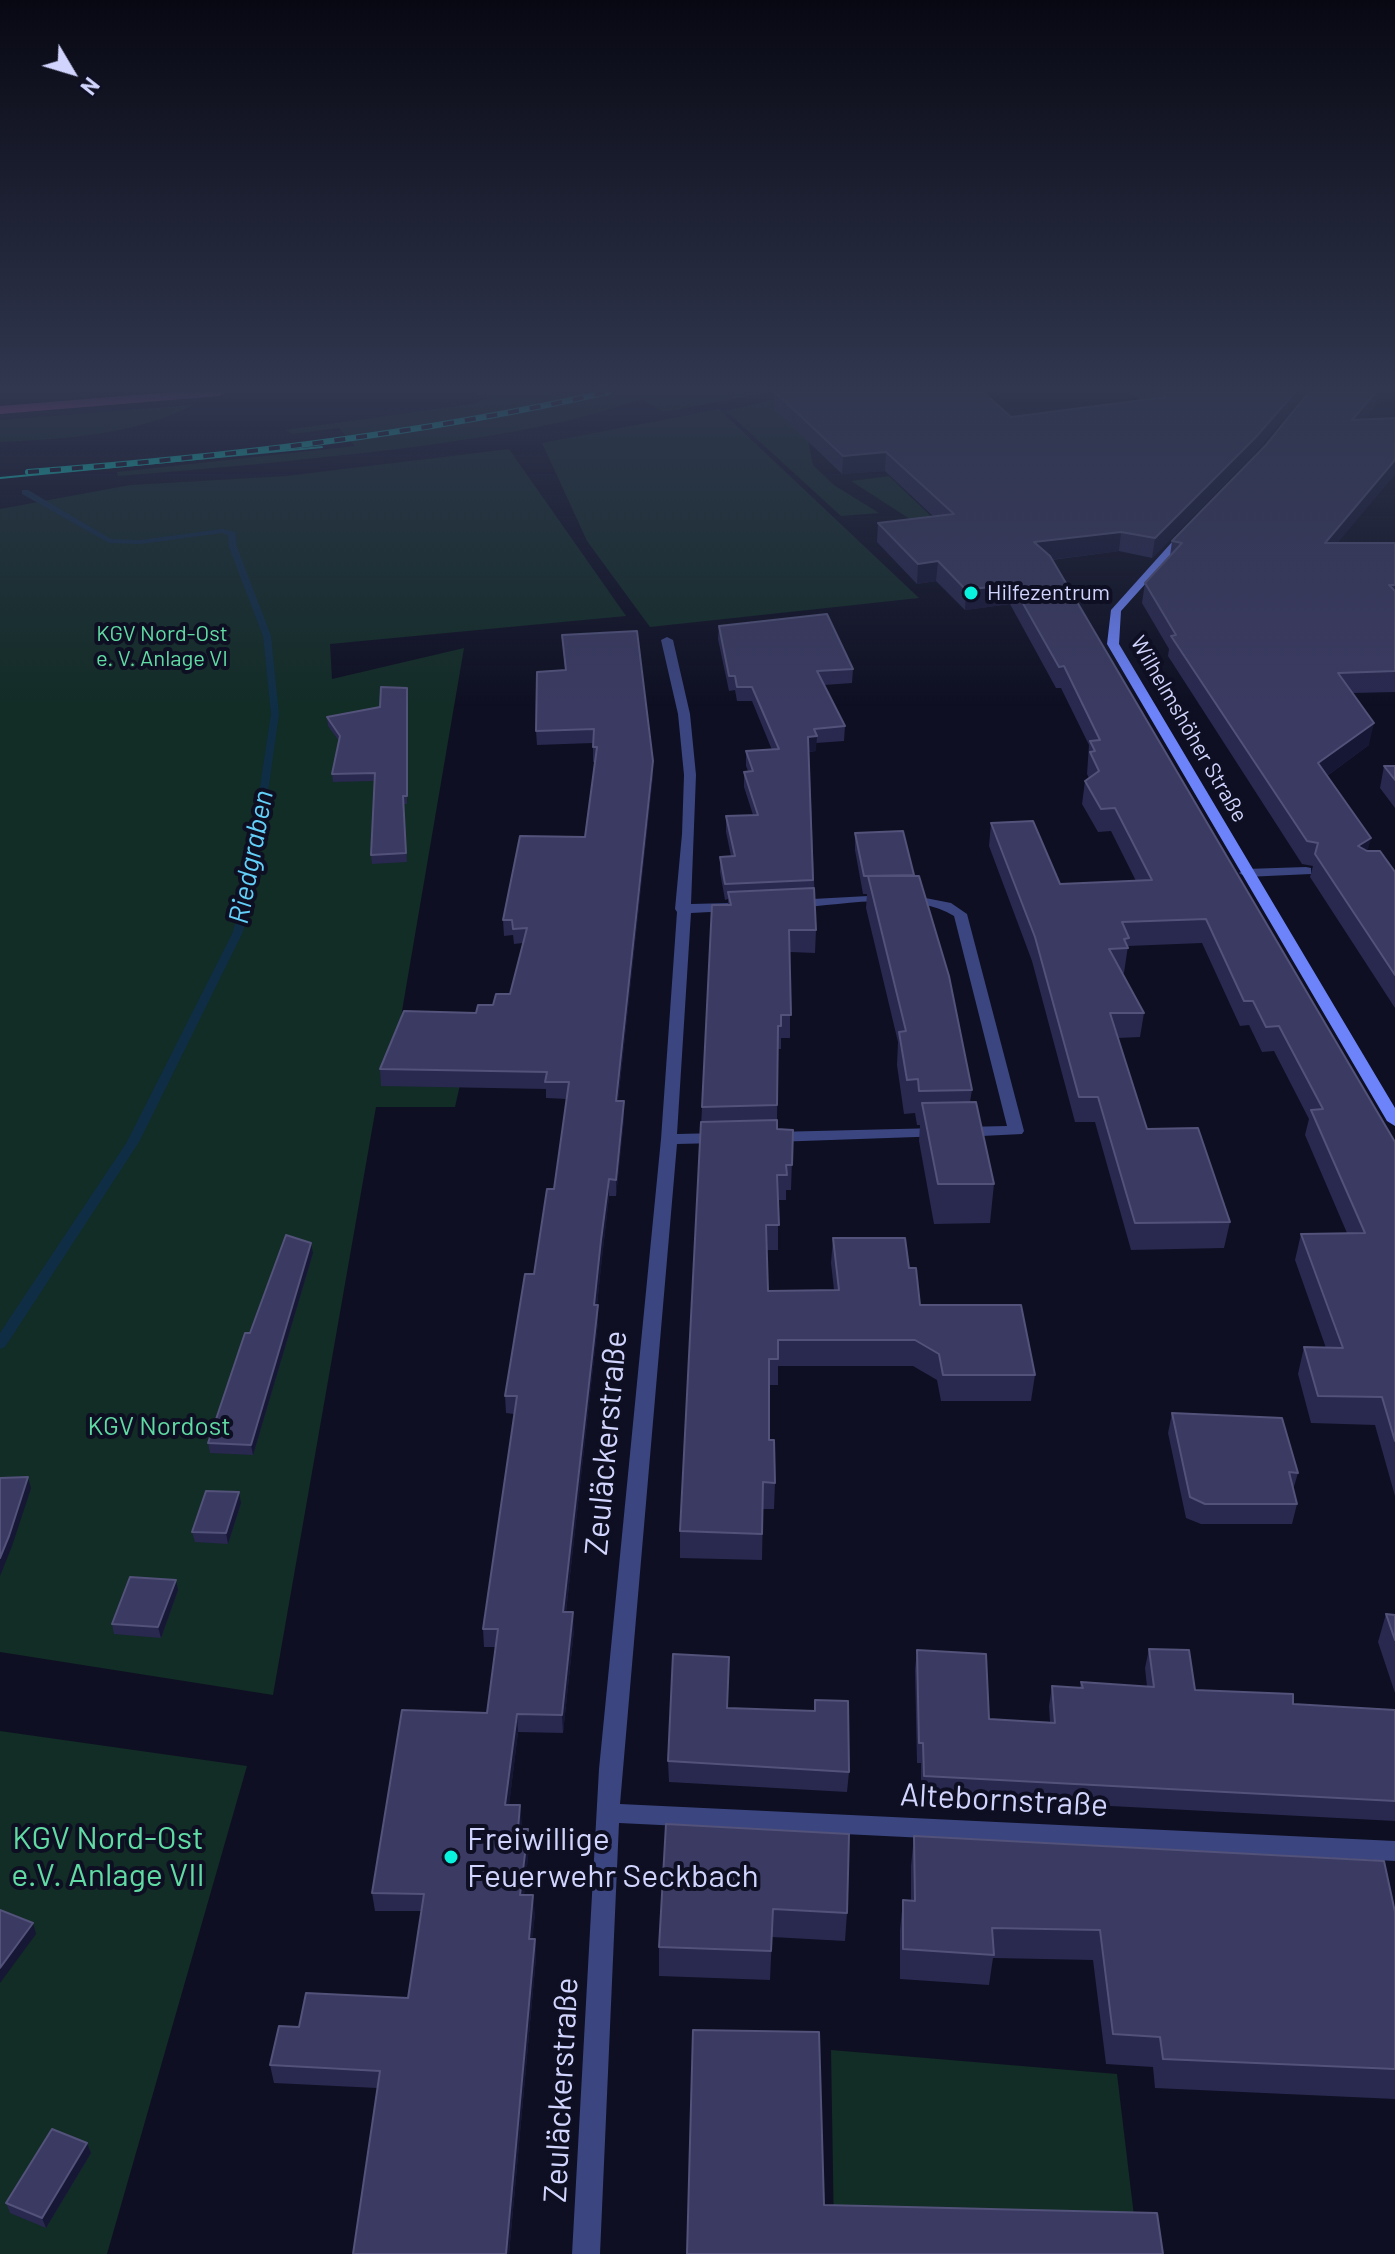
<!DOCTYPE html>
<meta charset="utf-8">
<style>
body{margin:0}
#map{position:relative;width:1395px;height:2254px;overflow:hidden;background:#0e0f22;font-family:Barlow,sans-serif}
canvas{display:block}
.north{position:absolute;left:32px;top:32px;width:80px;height:80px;-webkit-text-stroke:6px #0e0f22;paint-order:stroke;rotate:128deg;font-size:22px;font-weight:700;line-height:32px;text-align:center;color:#d1d4fd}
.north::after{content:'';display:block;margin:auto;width:28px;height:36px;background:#d1d4fd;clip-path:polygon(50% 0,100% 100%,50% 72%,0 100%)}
</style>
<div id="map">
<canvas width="1395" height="2254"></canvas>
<div class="north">N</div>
</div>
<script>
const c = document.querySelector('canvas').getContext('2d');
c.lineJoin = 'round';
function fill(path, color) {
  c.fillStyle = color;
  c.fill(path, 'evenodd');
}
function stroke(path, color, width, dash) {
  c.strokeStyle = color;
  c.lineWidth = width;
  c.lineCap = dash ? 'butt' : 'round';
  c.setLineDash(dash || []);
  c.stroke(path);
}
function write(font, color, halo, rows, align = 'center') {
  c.font = font + ' Barlow,sans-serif';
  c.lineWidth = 8;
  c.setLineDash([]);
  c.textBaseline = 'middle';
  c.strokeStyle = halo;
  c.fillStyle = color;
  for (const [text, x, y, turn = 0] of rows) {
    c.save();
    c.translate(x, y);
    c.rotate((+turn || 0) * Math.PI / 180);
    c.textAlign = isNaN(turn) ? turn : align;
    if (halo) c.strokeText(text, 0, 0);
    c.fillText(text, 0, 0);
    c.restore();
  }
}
fill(new Path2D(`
 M472,392H771L663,412L641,399C569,425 496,435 421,446C320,459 219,468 118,476L117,472L355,446L339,428L293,434L285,430L472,404L489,398Z
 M781,398L801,407L813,465L834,485L879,513L841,516L726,411Z
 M193,405C137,435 62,439 0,442V420Z
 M719,409L919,598L650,627L587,541L542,443Z
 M509,449L626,616L330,644L332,679L464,648L401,1017L475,1019L455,1107H376L273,1695L0,1652V509L130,485L286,476Z
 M889,476L956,540L944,541L851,481Z
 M0,1731L247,1766L107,2254H0Z
 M831,2050L1117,2074L1137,2241L834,2237Z`), '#122c26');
fill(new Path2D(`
 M22,490H28L111,539L140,540L222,529L235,532L237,547L271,636L279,714L253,899L242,934L139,1142L5,1347L0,1349V1333L127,1142L232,934L243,899L271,714L263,636L229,547L228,535L222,533L140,544L109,543L22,494Z`), '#0f2e45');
fill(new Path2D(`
 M667,637L673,640L690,714L696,775L691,904L730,903L737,907L730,911L691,913L677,1134L719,1133L727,1138L719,1143L677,1144L620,1804L1395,1841V1861L619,1823L600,2254H572L599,1769L661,1139L677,912L675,909L682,834L684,775L678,714L661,640Z
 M1306,867L1311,868V874L1246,877L1239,873L1246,869Z
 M905,894L951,903L967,914L1024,1131L1022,1134L962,1137L954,1132L962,1127L1007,1126L954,916C912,890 842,905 794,908L787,904L794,900Z
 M939,1128L947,1133L945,1136L774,1142L766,1137L774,1132Z`), '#3b457f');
fill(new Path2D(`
 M1181,532L1190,534L1121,611L1119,644L1395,1108V1126L1387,1121L1107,644L1111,610Z`), '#6c83fa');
fill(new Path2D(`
 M171,392H226L220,396L0,414V406Z`), '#f951c1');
stroke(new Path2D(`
 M0,478L322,447`), '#09f2dd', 2);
const rail = new Path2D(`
 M28,472C223,457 417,435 608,392`);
stroke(rail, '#09f2dd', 6);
stroke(rail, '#0e0f22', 4, [11]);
fill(new Path2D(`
 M774,392L1011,417L1141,400L1128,392H1307L1253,455L1152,558L1119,551L1052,560L1395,1142V1496L1375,1425L1311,1423L1298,1374L1304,1347L1326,1348L1295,1260L1301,1234L1347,1233L1305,1135L1309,1119L1274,1051L1262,1052L1249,1025L1240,1026L1202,943L1128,946L1124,973H1122L1144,1013L1140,1037L1118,1038L1147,1129L1230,1222L1224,1248L1131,1250L1095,1122H1075L1032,961L989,846L991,823L1060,884L1136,881L1111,831L1098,832L1082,804L1085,781L1089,778L1087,774L1089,745L1061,688H1056L1010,604L965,610L936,581L917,584L877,542L878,523L934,517L885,471L842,474L774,409Z
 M1376,392H1379L1376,405L1364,420L1395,418V474L1337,543H1395V692L1353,693L1369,745L1327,776L1368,851L1395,872V1008L1310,877L1313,866L1302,864L1168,656L1169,649L1142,603L1145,583L1170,556L1172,541L1266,445Z
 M719,626L853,669L852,683L824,685L845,726L844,741L816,743V751L809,752L816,930L815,953L790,952V1038H781V1049H778L777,1120V1129L793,1130L791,1190H786V1200H778V1250H767L768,1291L834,1290L831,1263L833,1238L909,1268L920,1305L1035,1375L1031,1401H941L937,1380L913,1366H778V1385H769V1440L775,1483L774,1509H763L762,1560L680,1558V1531L702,1107L728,905V899L725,900L720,872V857L731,856L726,832V816L753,815L744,787V772L748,771L746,766V751L772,750L752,701H737L735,690L729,691L718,639Z
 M562,635L653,775L618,1101L624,1118L616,1196H609L602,1257L597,1305H598V1322L566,1612L574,1630L563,1733L518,1732L509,1805L522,1823L521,1829L529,1847L524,1895L535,1913L532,1939H535L536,1957L509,2254H353L377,2088L274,2083L270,2065L299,2027L408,1998L421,1911H375L372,1893L487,1713L496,1647H484L483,1629L514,1414L506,1413L505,1396L554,1189L567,1099L546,1098V1089L381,1086L380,1069L476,1013L493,1005L510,994L523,943L514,944L513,935L504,936L503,920L585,837L595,762H593V743L537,745L536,731L565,670Z
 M407,688V804H404L407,862L372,864L371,855L374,781L333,782L332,774L339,741L328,726L327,717L380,707Z
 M1384,766H1395V808L1380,788Z
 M855,833L972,1090L970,1102L994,1184L990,1223L934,1224L919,1141L920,1125H917L915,1113L904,1114L897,1065L898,1042L866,908L867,894H863L855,850Z
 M313,1253L253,1455L210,1453L208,1443L250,1333Z
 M1172,1413L1298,1473L1293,1490L1297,1504L1292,1524H1201L1186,1518L1168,1433Z
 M241,1503L228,1544L195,1542L192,1532Z
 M178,1590L161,1638L114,1634L112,1624Z
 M1386,1614L1395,1615V1693L1378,1642Z
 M1149,1649L1195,1690L1293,1704L1395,1710V1821L921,1796V1763H917L915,1670L917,1650L989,1719L1050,1722L1049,1706L1052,1686L1080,1688L1081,1682L1147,1687L1145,1668Z
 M728,1708L849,1772L847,1792L669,1782L668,1761Z
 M666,1824L847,1913L845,1941L772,1937L770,1980L659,1976V1947Z
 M914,1836L1395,1912V2099L1155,2088L1153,2067L1106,2064L1093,1960L993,1958L989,1985L900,1979V1930L903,1900H911V1866Z
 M87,2143L91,2153L46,2228L10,2213L6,2203Z`), '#29284f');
fill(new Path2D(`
 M1295,392H1307L1253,455L1152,558L1155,538Z
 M1376,392H1379L1376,405L1349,438L1352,420Z
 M886,452L885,471L842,474L843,456Z
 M1395,460V474L1321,563L1325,543Z
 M1121,532L1119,551L1032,562L1034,542Z
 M938,561L936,581L917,584L918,564Z
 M1012,584L1010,604L965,610L966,590Z
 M407,688L408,696L407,804Z
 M1374,723L1369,745L1313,786L1318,763Z
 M817,736L816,751L808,752V737Z
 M653,761V775L616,1118V1101Z
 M1371,838L1365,861L1358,846Z
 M624,1101V1118L616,1196V1180Z
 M609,1179V1196L595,1322L594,1305Z
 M311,1243L313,1253L253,1455L251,1445Z
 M598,1305V1322L564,1630L563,1612Z
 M28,1477L31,1488L12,1546L0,1576V1558Z
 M239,1492L241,1503L228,1544L226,1533Z
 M176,1580L178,1590L161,1638L158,1627Z
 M573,1612L574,1630L563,1733L562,1715Z
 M517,1714L518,1732L507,1823L505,1805Z
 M520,1805L522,1823L519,1847L518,1829Z
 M528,1829L529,1847L522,1913L520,1895Z
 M533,1895L535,1913L531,1957L529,1939Z
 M33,1923L36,1934L0,1983V1968Z
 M535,1939L536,1957L509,2254H506Z
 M87,2143L91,2153L46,2228L42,2218Z`), '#161635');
const building = new Path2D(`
 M775,392H983L1011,417L1166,397L1158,392H1295L1256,437L1155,538L1121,532L1034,542L1050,556L1395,1142V1441L1382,1397L1318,1396L1304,1347L1343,1348L1301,1234L1365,1233L1311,1110L1323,1109L1279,1026L1266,1027L1253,1001H1244L1206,919L1122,922L1129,938L1124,939L1128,948L1109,949L1144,1013H1110L1147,1129L1198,1128L1230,1222L1135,1223L1098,1097H1079L1035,937L991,823L1033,821L1060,884L1152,880L1115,808L1101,809L1085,781L1099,771L1090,752L1095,751L1090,741L1100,740L1064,666L1059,667L1012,584L966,590L938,561L918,564L878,523L954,514L886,452L843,456Z
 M1309,392H1376L1352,420L1395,418V460L1325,543H1395V585H1389L1395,591V671L1338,673L1374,723L1318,763L1371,838L1358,846L1367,851H1380L1395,872V975L1315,854L1318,843L1307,841L1171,636L1176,635L1145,583L1182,543L1172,541L1266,445Z
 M827,614L853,669L817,671L845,726L814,729L817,736L808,737L813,880L725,884L720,857L735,856L726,816L758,815L744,772L753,771L746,751L779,749L752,687H737L735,676H729L719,626Z
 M637,631L653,761L616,1101H624L616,1180L609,1179L601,1240L594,1305H598L563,1612H573L562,1715L517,1714L505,1805H520L518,1829H528L520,1895H533L529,1939H535L506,2254H353L380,2071L270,2065L279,2026L299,2027L306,1993L408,1998L424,1894L372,1893L402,1710L487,1713L498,1629H483L517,1396H505L525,1274H534L547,1189H554L569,1082H545L547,1072L380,1069L404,1011L476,1013L478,1005H493L496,994H510L527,928L513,929L512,920H503L520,836L585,837L597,747H593L594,729L536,731L537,672L566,670L562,635Z
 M381,687L407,688V796H403L406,853L371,855L375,773L332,774L340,736L327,717L380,707Z
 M1384,766H1395V780Z
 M903,831L914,875L864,876L855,833Z
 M868,876H919L949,976L972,1090L919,1091L918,1079L907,1080L899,1032L906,1031Z
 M814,888L816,930H789L791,1015H781V1026H778L777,1105L702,1107L712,905H731L728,892Z
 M976,1102L994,1184H938L922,1103Z
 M777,1120V1129L793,1130L792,1165H786L787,1175H777L779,1225H766L768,1291L839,1290L833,1238H905L909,1268H916L920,1305H1021L1035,1375H943L939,1354L915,1340H778V1359H769V1440H774L775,1483L763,1482L762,1534L680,1531L701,1122Z
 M286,1235L311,1243L251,1445L208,1443L245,1333H250Z
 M1172,1413L1282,1418L1298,1473L1289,1472L1297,1504H1205L1190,1497Z
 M28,1477L9,1536L0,1558V1478Z
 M206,1491L239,1492L226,1533L192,1532Z
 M130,1577L176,1580L158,1627L112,1624Z
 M1386,1614L1395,1615V1640Z
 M1149,1649L1189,1650L1195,1690L1293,1694V1704L1395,1710V1801L924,1776L923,1743H919L917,1650L986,1654L989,1719L1055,1723L1052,1686L1083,1688L1081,1682L1154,1687Z
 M673,1654L729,1657L727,1708L815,1711V1700L848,1701L849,1772L668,1761Z
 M666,1824L849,1834L847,1913L773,1909L771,1951L659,1947Z
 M914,1836L1384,1861L1395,1912V2069L1163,2059L1160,2037L1113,2034L1100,1930L992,1928L994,1955L903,1949V1900L915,1901Z
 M0,1910L33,1923L0,1968Z
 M693,2030L819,2032L824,2205L1157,2213L1163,2254H687Z
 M52,2129L87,2143L42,2218L6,2203Z`);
fill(building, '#3b3a62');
stroke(building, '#52527a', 2);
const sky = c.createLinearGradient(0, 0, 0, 708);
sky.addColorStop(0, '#080813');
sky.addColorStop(0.55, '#30374f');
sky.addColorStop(1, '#30374f00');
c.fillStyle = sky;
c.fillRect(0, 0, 1395, 708);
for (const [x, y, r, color] of [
 [971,593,8,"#09f2dd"],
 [451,1857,8,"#09f2dd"]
]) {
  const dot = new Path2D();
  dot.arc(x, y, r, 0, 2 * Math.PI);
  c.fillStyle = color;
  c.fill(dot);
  stroke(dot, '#0e0f22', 3);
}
write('22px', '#d1d4fd', '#0e0f22', [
 ["Hilfezentrum",987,593]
], 'left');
write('22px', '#60dba4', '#0e0f22', [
 ["KGV Nord-Ost",162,634],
 ["e. V. Anlage VI",162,659]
]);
write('22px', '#d1d4fd', '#0e0f22', [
 ["Wilhelmshöher Straße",1189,729,60]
]);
write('26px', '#60dba4', '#0e0f22', [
 ["KGV Nordost",159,1426]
]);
write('italic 28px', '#63d0f9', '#0e0f22', [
 ["Riedgraben",251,857,-79]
]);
write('32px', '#d1d4fd', '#0e0f22', [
 ["Zeuläckerstraße",606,1443,-85],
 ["Altebornstraße",1004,1800,3],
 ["Zeuläckerstraße",561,2090,-87]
]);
write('32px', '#60dba4', '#0e0f22', [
 ["KGV Nord-Ost",108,1838],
 ["e.V. Anlage VII",108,1875]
]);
write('32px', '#d1d4fd', '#0e0f22', [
 ["Freiwillige",467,1839],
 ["Feuerwehr Seckbach",467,1876]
], 'left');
</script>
